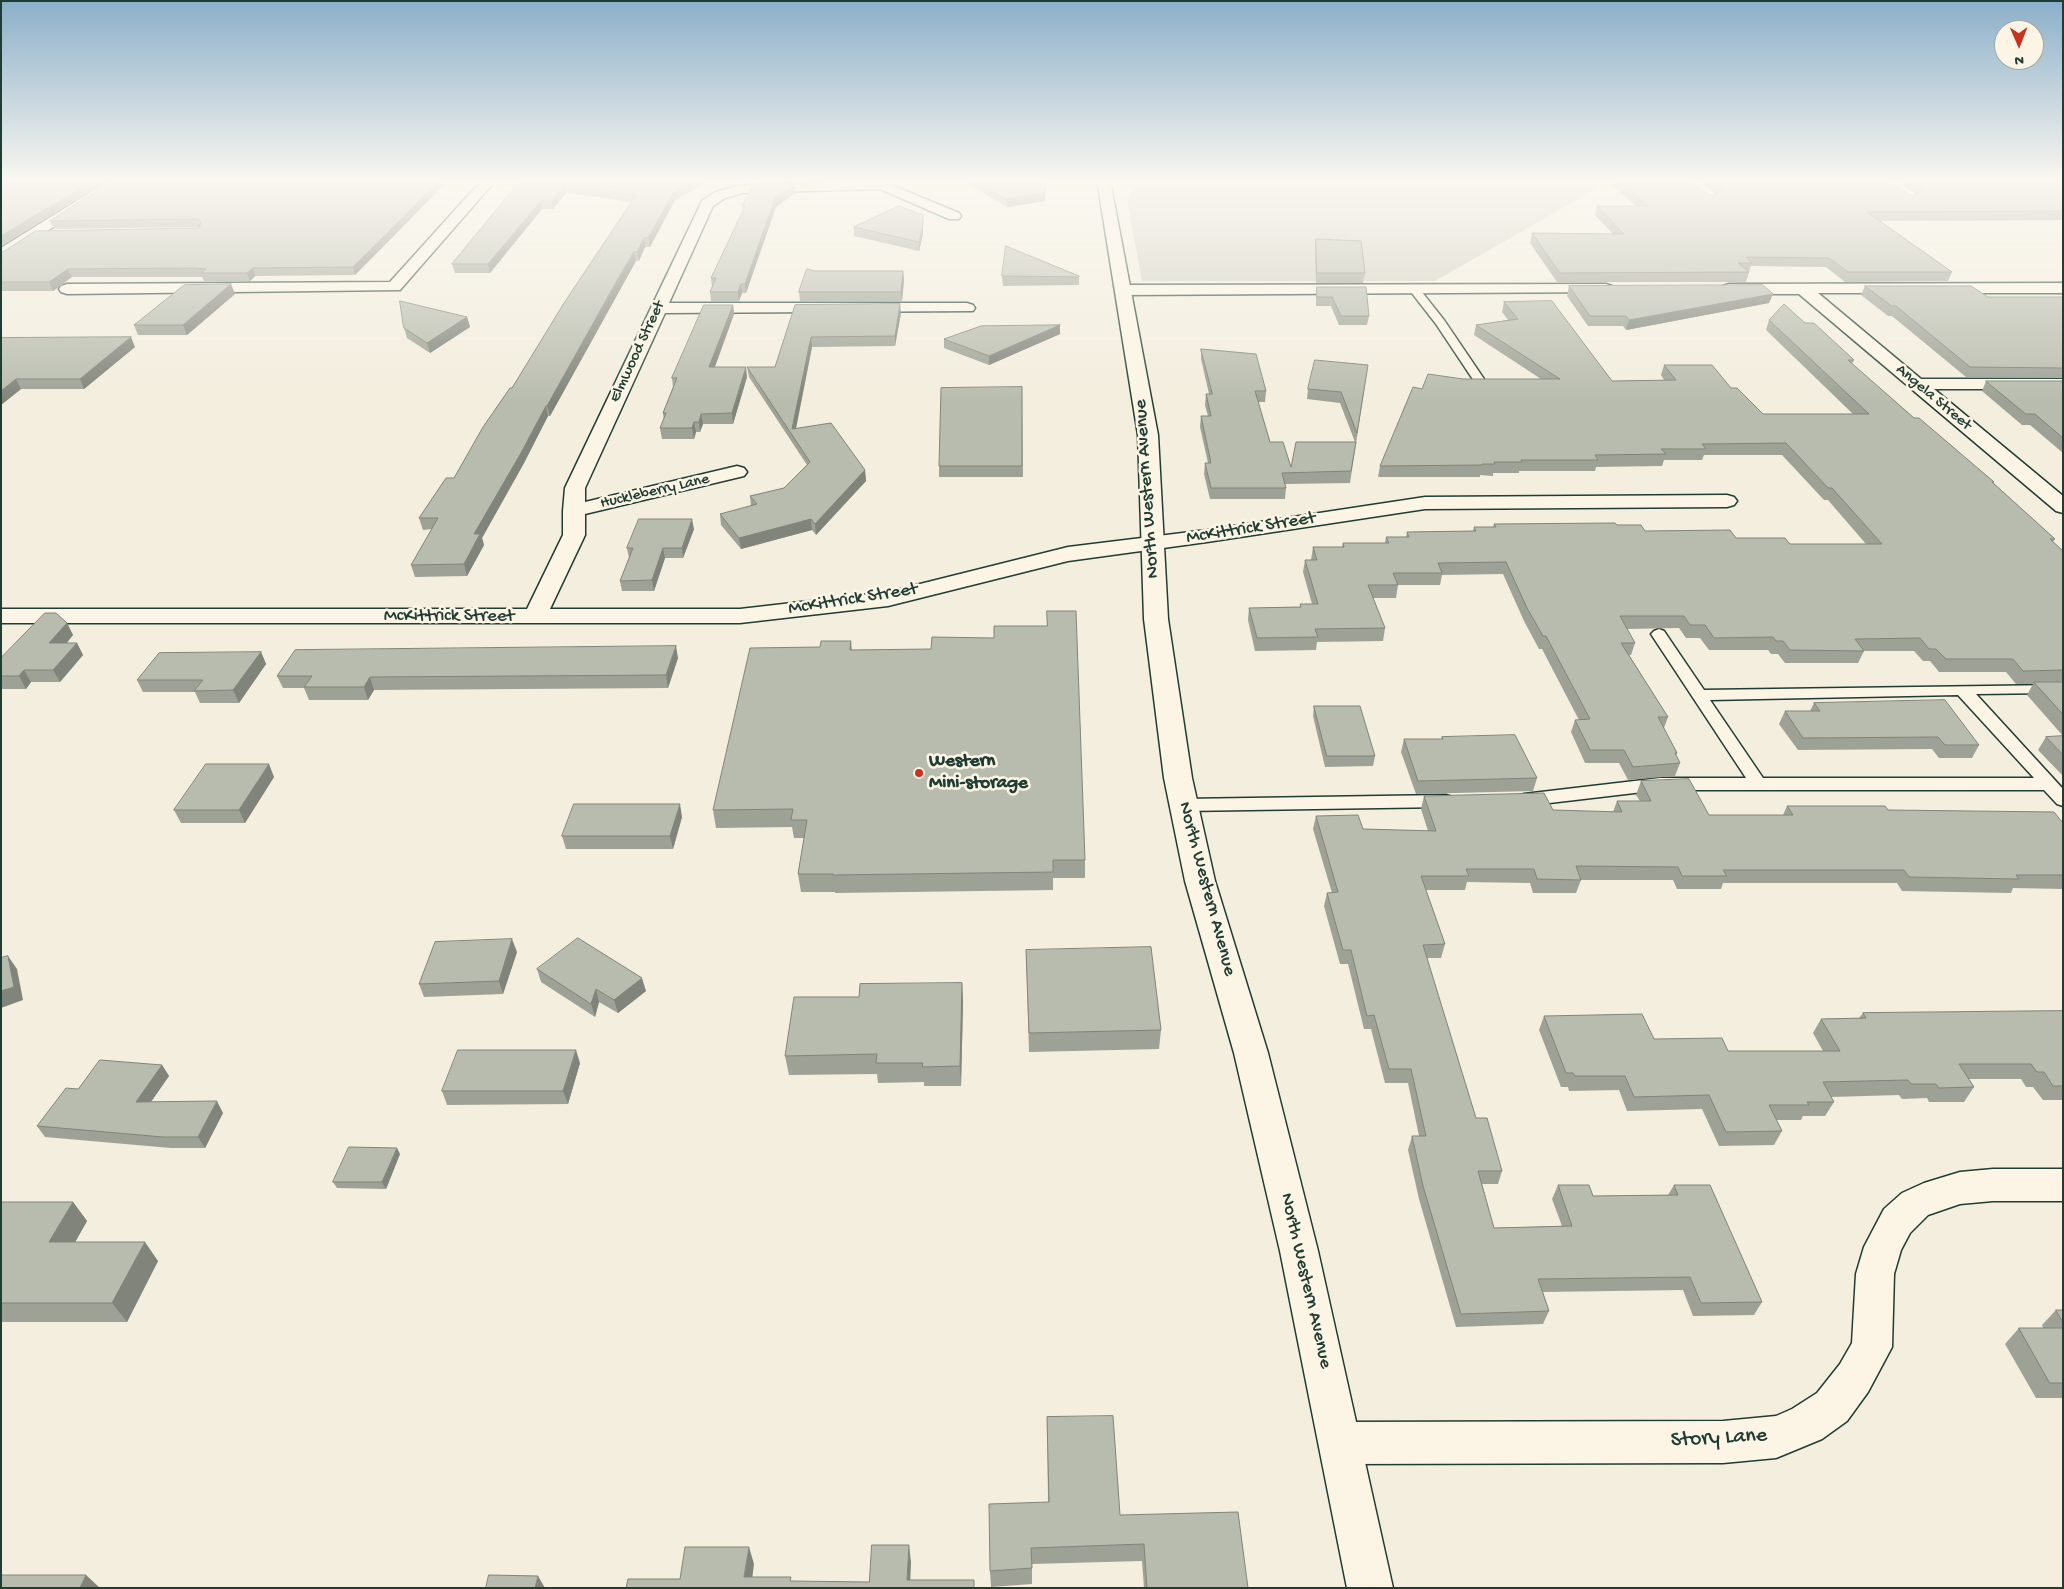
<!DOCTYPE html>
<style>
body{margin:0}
#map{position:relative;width:2064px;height:1589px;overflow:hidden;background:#f3eede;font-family:"Gochi Hand",sans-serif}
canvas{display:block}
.frame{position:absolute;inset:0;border:2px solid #1f3d34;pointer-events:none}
.north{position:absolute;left:1994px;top:20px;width:50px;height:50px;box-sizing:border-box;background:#fcf5e5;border:1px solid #a4ab9e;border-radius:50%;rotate:179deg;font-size:14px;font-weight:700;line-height:20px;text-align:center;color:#1f3d34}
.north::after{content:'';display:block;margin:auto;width:18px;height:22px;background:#c8321e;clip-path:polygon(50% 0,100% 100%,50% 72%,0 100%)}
</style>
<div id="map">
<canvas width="2064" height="1589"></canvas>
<div class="frame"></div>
<div class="north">N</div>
</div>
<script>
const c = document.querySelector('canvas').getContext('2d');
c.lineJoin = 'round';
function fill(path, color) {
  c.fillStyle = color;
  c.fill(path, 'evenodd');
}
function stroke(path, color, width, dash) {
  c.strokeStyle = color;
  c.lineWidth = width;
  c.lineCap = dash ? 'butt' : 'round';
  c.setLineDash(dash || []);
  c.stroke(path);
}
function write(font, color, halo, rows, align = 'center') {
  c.font = font + ' "Gochi Hand",sans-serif';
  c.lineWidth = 5;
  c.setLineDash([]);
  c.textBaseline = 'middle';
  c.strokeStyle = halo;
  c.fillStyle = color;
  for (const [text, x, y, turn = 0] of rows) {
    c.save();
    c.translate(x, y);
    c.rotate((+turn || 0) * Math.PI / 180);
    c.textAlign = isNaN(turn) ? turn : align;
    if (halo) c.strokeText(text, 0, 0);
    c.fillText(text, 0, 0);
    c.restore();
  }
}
fill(new Path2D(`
 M1128,180H1590L1598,188L1435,281H1142L1127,200L1132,192Z`), '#d0d1c2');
const service = new Path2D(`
 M1413,285L1417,286L1444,320L1484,379L1482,381H1474L1436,324L1408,288Z
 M1659,629L1664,631L1704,690L2058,685L2060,688L2058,691L2052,693L1976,694L2063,789V806L2057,804L2044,790H1660L1524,806L1518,804L1515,800L1518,796L1524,794L1660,778H1746L1651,634L1654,631ZM1958,695L2034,778H1763L1710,700Z
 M1446,795L1452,797L1455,801L1452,805L1446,807L1184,811L1178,809L1175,805L1178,801L1184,799Z`);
const minor = new Path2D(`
 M110,180H125L6,258L1,259V248Z
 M482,180H496L400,290L67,294L61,292L59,289L61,286L67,284L390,282Z
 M882,181L959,213L961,216L959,219H949L880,189L743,193L725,198L713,206L669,303H967L973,305L975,308L973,311L665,313L585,488V502L737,466L744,468L747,472L744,476L585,514V535L550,609H740L888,592L1068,547L1207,530L1425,497L1727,495L1734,497L1737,501L1734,505L1727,507L1425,509L1207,542L1068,561L888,606L740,623H1V609H527L563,535V511L565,488L702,201L715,192L743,185Z
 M2063,283V293H1818L1921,379H2063V389H1934L2063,496V513L2056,511L1799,294H1729L1723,292L1721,289L1723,286L1729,284Z
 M1606,284L1612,286L1614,289L1612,292L1124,295L1118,293L1116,290L1118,287L1124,285Z
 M1993,1169H2063V1201H1993L1960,1204L1928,1215L1910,1233L1901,1250L1894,1274L1892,1347L1868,1392L1847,1421L1822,1439L1776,1458L1723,1463L1340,1464L1325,1458L1319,1443L1325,1428L1340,1422L1723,1421L1776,1416L1792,1409L1817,1393L1840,1364L1852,1343L1856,1274L1864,1247L1884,1209L1902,1193L1924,1183L1960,1172Z`);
const secondary = new Path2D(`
 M1097,180H1110L1158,435L1168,619L1192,778L1215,881L1268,1053L1318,1251L1393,1588H1347L1280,1251L1234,1053L1185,881L1164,778L1144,619L1138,435Z`);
stroke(service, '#1f3d34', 3);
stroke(minor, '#1f3d34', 3);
stroke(secondary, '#1f3d34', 3);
fill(service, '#fcf5e5');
fill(minor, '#fcf5e5');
fill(secondary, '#fcf5e5');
fill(new Path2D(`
 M114,180H449L355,275L255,276L250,281H204L202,277H72L53,291H1V252L199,228V227L54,229L50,221Z
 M521,180H711L675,200L650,247H645L639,261H636L550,416H548L524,463L482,538L484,545L467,576L415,577L411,565L432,529L423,530L419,518L454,478L631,202L566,193L553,209H542L490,273H455L452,264Z
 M759,180H814L812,181L759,183Z
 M934,180H1046L1045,201L1007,207L962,181H934Z
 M1606,180H1691L1707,194L1713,195L1716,194L1698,180H1888L1908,194L1914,195L1916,194L1894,180H2063V220L1879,221L1952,272L1948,281L1845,282L1826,267L1751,266L1746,282H1557L1530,243L1532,233L1613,234L1595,215L1597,206H1636Z
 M794,185L795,193L776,207L746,293H742L739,301H711L710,292L712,287L711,278L743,212L742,206Z
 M854,227L923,234L919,251L854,236Z
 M1316,239L1365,273L1363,283H1316L1315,248Z
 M815,271H903L904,280L902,301H800L799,292Z
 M1002,276H1079V285L1003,286Z
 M1569,286L1773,294L1769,303L1626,330L1623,326H1588L1567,296Z
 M1865,286L1988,297H2063V378L1966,377L1892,316H1888L1861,295Z
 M1317,287L1369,316L1367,325H1339L1331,306H1316V296Z
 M235,294L187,335H138L134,325Z
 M1504,302L1612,381L1664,380L1661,375L1664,365L1731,388L1763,414H1853L1766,330L1769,320L1805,323L1854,360L1852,364L1914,418L1994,482L1993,483L2055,539L2053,542L2063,551V736L2027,695L2033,684H2016L2006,672H1939L1930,661H1923L1914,651H1864L1858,663H1785L1778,654H1771L1768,650H1709L1700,638H1686L1679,628L1627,629L1635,643L1631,655H1629L1668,717L1664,728L1677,753L1676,756L1680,763L1675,776L1628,780L1619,763H1585L1571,732L1575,720H1579L1542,649H1539L1524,621L1503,574L1442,575L1440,585H1398L1396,598H1373L1385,628L1383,641L1317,642L1316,650L1255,651L1248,620L1249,608L1300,607V604H1312L1303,572L1305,560H1311L1313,547H1342L1343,543H1385L1386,537H1406L1407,532L1473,531L1474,527H1493L1494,524L1617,525L1645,531L1736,538L1790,544H1866L1828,500H1824L1782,455H1704L1702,460H1664L1662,466L1596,467L1595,471H1519V473H1493V476L1480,475V477H1378L1380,466L1422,389L1463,379H1541L1474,335L1476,325L1508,320L1502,312Z
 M733,305L734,314L715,367L747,377L733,424H703L700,432H696L694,439H662L660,428L664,420L663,413L673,387L672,378Z
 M795,305L901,313L895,346L812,347L796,429L865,470L866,481L816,535L812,530L741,549L721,525L720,514L751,506L750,496L784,488L807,465L749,377L747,367H775Z
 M467,317L470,327L430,353L407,338L404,328Z
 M1060,325V334L989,365L944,348V339Z
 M1,338L135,347L84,389H21L1,405Z
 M1201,349L1266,391L1265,402H1258L1270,442L1291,467L1355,442L1340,403L1307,399L1308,389L1368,365L1350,483L1285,484L1286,488L1285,499H1210L1204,474L1205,463H1208L1200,427L1201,416H1208L1205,405L1206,394H1209L1201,359Z
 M1986,381H2063V453L2030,425H2022L1982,391Z
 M1022,387L1023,477H939V466Z
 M694,529L683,558H665L654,591H622L620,581L629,558L627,548Z
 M67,623L73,635L67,643H77L83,655L60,682H31L26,689H1V658Z
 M851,641L852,650L1085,860V878H1053V890L835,893V892H801L798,874L804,838H794L792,827L716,828L713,810L820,647Z
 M261,652L266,664L239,703H200L195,692H143L137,680Z
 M678,658L668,688L374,690L368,700H309L304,688H283L277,676Z
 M1814,703L1979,745L1972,758H1939L1932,749L1798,750L1779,724L1785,711H1810Z
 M1314,706L1375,756L1373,766L1325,767L1313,716Z
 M2063,736V776L2038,750L2046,737Z
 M1442,737L1537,778L1533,791L1416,794L1401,752L1404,739H1441Z
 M274,777L245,823H181L174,810Z
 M1641,781L1709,815H1783L1787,806L1888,810L2063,823V889L2013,888L2011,893L1902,891L1897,883H1723L1721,889H1677L1673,880H1581L1576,893H1533L1530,883L1467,882L1465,890H1426L1445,944L1441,958H1427L1476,1118L1502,1171L1498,1184H1482L1494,1228L1562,1226L1552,1199L1558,1185L1593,1196L1668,1195L1674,1185L1762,1302L1754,1315L1693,1316L1683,1290L1543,1292L1549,1311L1543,1324L1456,1327L1419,1199L1408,1150L1412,1136H1419L1408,1083H1385L1371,1029H1364L1348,964H1340L1324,906L1327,893H1332L1313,829L1316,816L1363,829L1428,831L1421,809L1424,796L1553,810L1613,812L1617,801H1640L1636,795Z
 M682,817L673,849H566L562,836Z
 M1026,950L1161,1030L1159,1049L1029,1052Z
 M517,952L503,994L424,997L419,984Z
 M537,969L646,991L618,1013L599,1002L595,1017L541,982Z
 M962,983L963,1002L961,1086H924V1082L878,1083L877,1074L789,1075L785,1056L859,997Z
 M2063,1011V1100H2043L2033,1087H2026L2021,1079H1968L1974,1087L1964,1102H1929L1927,1098L1902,1099L1899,1095L1831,1097L1834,1102L1825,1116H1803L1801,1120H1776L1782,1131L1774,1145L1719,1146L1702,1109L1627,1111L1619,1090L1569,1091L1568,1087H1561L1539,1030L1544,1016L1654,1039L1728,1051H1823L1813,1033L1821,1019L1859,1018L1863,1013Z
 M580,1063L568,1104L447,1105L442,1091Z
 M162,1065L169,1076L151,1102L223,1113L205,1148H171L45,1137L37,1126L78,1089Z
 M400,1154L386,1189L337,1188L333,1182Z
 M1,1202H73L87,1221L75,1242L158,1261L127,1322H1Z
 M2056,1310H2063V1398H2036L2005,1344L2019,1328H2043L2042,1325Z
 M1047,1417L1120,1515L1248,1588H1144L1142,1561L1032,1564V1584L991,1587L990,1571L1048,1502Z`), '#9ea296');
fill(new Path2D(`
 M93,180H108L1,246V236Z
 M440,180H449L355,275L353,267Z
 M696,180H711L675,200L650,247L648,238L674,192Z
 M1046,180L1045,201L1007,207L1006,199Z
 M564,185L566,193L553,209L551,201Z
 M794,185L795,193L776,207L746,293L745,284L775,198Z
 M541,201L542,209L490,273L488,264Z
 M923,215V234L919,251V242Z
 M644,238L645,247L639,261L637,252Z
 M634,252L636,261L550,416L547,406Z
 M253,268L255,276L250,281L247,273Z
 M68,269L72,277L53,291L49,282Z
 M903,271L904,280L902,301L901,292Z
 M231,284L235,294L187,335L183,325Z
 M741,284L742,293L739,301L738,292Z
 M1773,294L1769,303L1626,330L1629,320Z
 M900,304L901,313L895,346V336Z
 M733,305L734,314L711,377L709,367Z
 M467,317L470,327L430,353L427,343Z
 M1060,325V334L989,365V356Z
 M131,337L135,347L84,389L80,379Z
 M811,337L812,347L794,437L792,429Z
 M746,367L747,377L733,424L732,413Z
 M16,379L21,389L1,405V391Z
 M546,406L548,416L524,463L482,538L484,545L467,576L464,564L474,534Z
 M701,414L703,424L700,432L699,422Z
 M694,422L696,432L694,439L692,428Z
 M865,470L866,481L816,535L815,524Z
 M692,519L694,529L683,558L682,548Z
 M811,519L812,530L741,549L739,538Z
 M663,548L665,558L654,591L652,580Z
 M67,623L73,635L56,655L49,643Z
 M77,643L83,655L60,682L53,670Z
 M676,646L678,658L668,688L666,675Z
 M261,652L266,664L239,703L233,690Z
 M24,670L31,682L26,689L19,676Z
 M370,677L374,690L368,700L364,687Z
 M269,764L274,777L245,823L239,810Z
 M680,804L682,817L673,849L670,836Z
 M512,939L517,952L503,994L499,981Z
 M8,956L17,969L23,1000L1,1008V991Z
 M642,978L646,991L618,1013L614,1000Z
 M962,983L963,1002L961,1086L960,1066Z
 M596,989L599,1002L595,1017L591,1004Z
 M576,1050L580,1063L568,1104L563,1091Z
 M162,1065L169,1076L143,1113L136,1102Z
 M217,1101L223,1113L205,1148L198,1137Z
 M397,1148L400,1154L386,1189L382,1182Z
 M73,1202L87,1221L64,1262L49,1242Z
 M145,1242L158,1261L127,1322L112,1303Z
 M909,1545L911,1562L910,1588L907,1580Z
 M749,1547L754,1564L751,1588L744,1577Z
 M86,1575L100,1588H80Z
 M538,1576L545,1588H535Z`), '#81847a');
const building = new Path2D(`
 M1,180H93L1,236Z
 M114,180H440L353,267L253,268L247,273H201L206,269L192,268L68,269L49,282H1V252H3L35,231L199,228L201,222L197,219L50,221Z
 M521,180H696L674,192L648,238H644L637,252H634L624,268L547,406H546L521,453L474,534H480L464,564L411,565L438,518H419L446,478H454L483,427L510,388H512L564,303L636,195L564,185L551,201H541L488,264H452Z
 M974,180H1046L1045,192L1006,199Z
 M1618,180H1691L1707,194L1713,195L1722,191V188L1712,180H1888L1908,194L1914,195L1922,191V188L1910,180H2063V211L1867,212L1952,272H1848L1829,258L1746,257L1752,263H1738L1749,272L1560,273L1532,233L1624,234L1597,206H1648Z
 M794,185L775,198L745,284H741L738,292H710L716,278H711L745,206H742L752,186Z
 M899,206L923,215V225L919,242L854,227Z
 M1316,239L1361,241L1365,273H1317Z
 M1006,246L1079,276V277L1002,276Z
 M807,269L815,271H903L901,292H799Z
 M231,284L183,325H134L184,285Z
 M1763,285L1773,294L1629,320L1626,316H1590L1569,286Z
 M1865,286H1971L1988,297H2063V368L1970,367L1896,306H1892Z
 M1317,287H1366L1369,316H1341L1332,297H1317Z
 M400,301L467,317L427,343L404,328Z
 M1552,301L1612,381L1676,380L1664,365H1712L1731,388H1737L1763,414H1869L1769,320L1784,304L1805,323H1814L1854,360H1848L1914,418H1919L1994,482H1992L2055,539H2050L2063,551V670L2023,671L2013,659H1946L1936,649H1929L1920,638L1855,639L1864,651L1790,650L1783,641H1776L1773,637L1714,638L1705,625H1690L1684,616H1620L1635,643H1621L1668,717H1658L1677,753H1675L1680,763L1633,767L1624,750H1590L1575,720L1590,719L1546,636H1543L1527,608L1506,562L1438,563L1442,573H1393L1398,585H1368L1385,628L1315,629L1318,637L1257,638L1249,608L1301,607L1300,604H1318L1305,560H1317L1313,547H1344L1343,543H1389L1386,537H1409L1407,532L1476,531L1474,527H1496L1494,524L1615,523L1617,525H1641L1645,531L1730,530L1736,538H1785L1790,544H1882L1832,488H1828L1786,443L1702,444L1706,449H1661L1666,454L1595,455L1598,460H1521L1522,462H1494L1495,464H1482V465L1380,466L1413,387L1422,389L1428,374L1463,379H1560L1476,325L1518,319L1504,302Z
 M900,304L895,336L811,337L792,429L831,423L865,470L815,524L811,519L739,538L720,514L757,504L750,496L784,488L810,462L747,367H775L795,305Z
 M704,305H733L709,367H746L732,413L701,414L699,422H694L692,428H660L666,413H663L677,378H672Z
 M1060,325L989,356L944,339L981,326Z
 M131,337L80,379H16L1,391V338Z
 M1201,349L1256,354L1266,391H1255L1270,442H1283L1291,467L1296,442H1356L1351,471L1282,473L1286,488H1211L1205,463H1211L1201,416H1211L1206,394H1212Z
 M1315,360L1368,365L1357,433L1341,392L1308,389Z
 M1986,381H2063V438L2035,414H2026Z
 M1022,387V466H939L941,388Z
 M639,519H692L682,548H663L652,580L620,581L633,548H627Z
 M1047,611H1076L1085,860H1053V872L833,875V874H798L807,820H791L793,809L713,810L750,648L820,647L821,641H851L850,650L931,649L932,637L994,638V626H1047Z
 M45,613H56L67,623L49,643H77L53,670H24L19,676H1V658Z
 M676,646L666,675L370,677L364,687H304L312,676H277L295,650Z
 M261,652L233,690L194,691L203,680H137L159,653Z
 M2034,682H2063V714Z
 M1945,700L1979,745H1945L1938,737L1803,738L1785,711H1820L1814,703Z
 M1314,706H1360L1375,756H1327Z
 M1515,735L1537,778L1418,781L1404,739H1443L1442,737Z
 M2063,736V755L2046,737Z
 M206,764H269L239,810H174Z
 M1689,779L1709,815H1793L1787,806H1885L1888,810L2054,812L2063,823V875H2016L2019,879L1909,877L1904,870H1723L1727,876H1682L1678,867L1576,866L1581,880L1537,879L1534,869H1466L1469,876H1421L1445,944L1423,945L1476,1118H1487L1502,1171H1478L1494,1228L1572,1226L1558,1185H1589L1593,1196L1678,1195L1674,1185H1710L1762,1302L1701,1303L1690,1277L1538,1279L1549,1311L1461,1314L1423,1186L1412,1136H1426L1411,1069H1389L1374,1015L1367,1016L1351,950H1343L1327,893L1338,892L1316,816L1358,815L1363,829L1436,831L1424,796L1544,793L1553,810L1622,812L1617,801H1651L1641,781Z
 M574,804H680L670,836H562Z
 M578,938L642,978L614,1000L596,989L591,1004L537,969Z
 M512,939L499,981L419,984L435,942Z
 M1151,947L1161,1030L1029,1033L1026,950Z
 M8,956L14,987L1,991V958Z
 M962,983L960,1066L922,1067L923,1063H876L877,1054L785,1056L794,997H859L860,984Z
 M2063,1011V1086H2053L2044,1072H2037L2031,1064H1959L1974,1087L1939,1088L1936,1084H1911L1908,1080L1823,1082L1834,1102H1807L1809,1105H1769L1782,1131L1726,1132L1709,1095L1634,1097L1625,1076H1575L1573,1073H1566L1544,1016L1642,1014L1654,1039L1722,1038L1728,1051H1840L1821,1019L1866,1018L1863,1013Z
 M458,1050H576L563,1091H442Z
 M100,1060L162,1065L136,1102L217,1101L198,1137H163L37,1126L66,1088L78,1089Z
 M349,1147L397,1148L382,1182H333Z
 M1,1202H73L49,1242H145L112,1303H1Z
 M2056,1310H2063V1322Z
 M2019,1328H2063V1383H2050Z
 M1113,1416L1120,1515L1238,1512L1248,1588H1147L1144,1544L1031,1548L1032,1568L990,1571L989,1504L1049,1502L1047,1417Z
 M872,1545H909L907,1580H974V1588H626L628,1579H680L685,1547H749L744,1577H791L790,1581L869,1582Z
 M1,1575H86L80,1588H1Z
 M489,1575L538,1576L535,1588H486Z`);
fill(building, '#b8bcae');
stroke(building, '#81847a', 1);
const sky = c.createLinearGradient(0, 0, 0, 402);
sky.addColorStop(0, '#8bafc9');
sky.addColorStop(0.45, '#faf7f0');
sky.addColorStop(1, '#faf7f000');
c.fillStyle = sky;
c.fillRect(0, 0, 2064, 402);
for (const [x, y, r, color] of [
 [919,773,5,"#c8321e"]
]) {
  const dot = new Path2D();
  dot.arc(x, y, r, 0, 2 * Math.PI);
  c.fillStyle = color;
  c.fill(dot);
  stroke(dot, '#fcf5e5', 2);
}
write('16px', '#1f3d34', '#fcf5e5', [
 ["Elmwood Street",638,352,-65],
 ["Angela Street",1933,398,40],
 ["Huckleberry Lane",655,492,-13]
]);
write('19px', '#1f3d34', '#fcf5e5', [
 ["North Western Avenue",1148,489,-94],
 ["McKittrick Street",1251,529,-9],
 ["McKittrick Street",853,600,-9],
 ["McKittrick Street",449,617],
 ["North Western Avenue",1206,889,75],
 ["North Western Avenue",1305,1281,77]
]);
write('bold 19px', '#1f3d34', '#fcf5e5', [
 ["Western",929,762],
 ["Mini-storage",929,784]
], 'left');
write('22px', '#1f3d34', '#fcf5e5', [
 ["Story Lane",1719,1439,-3]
]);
</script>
